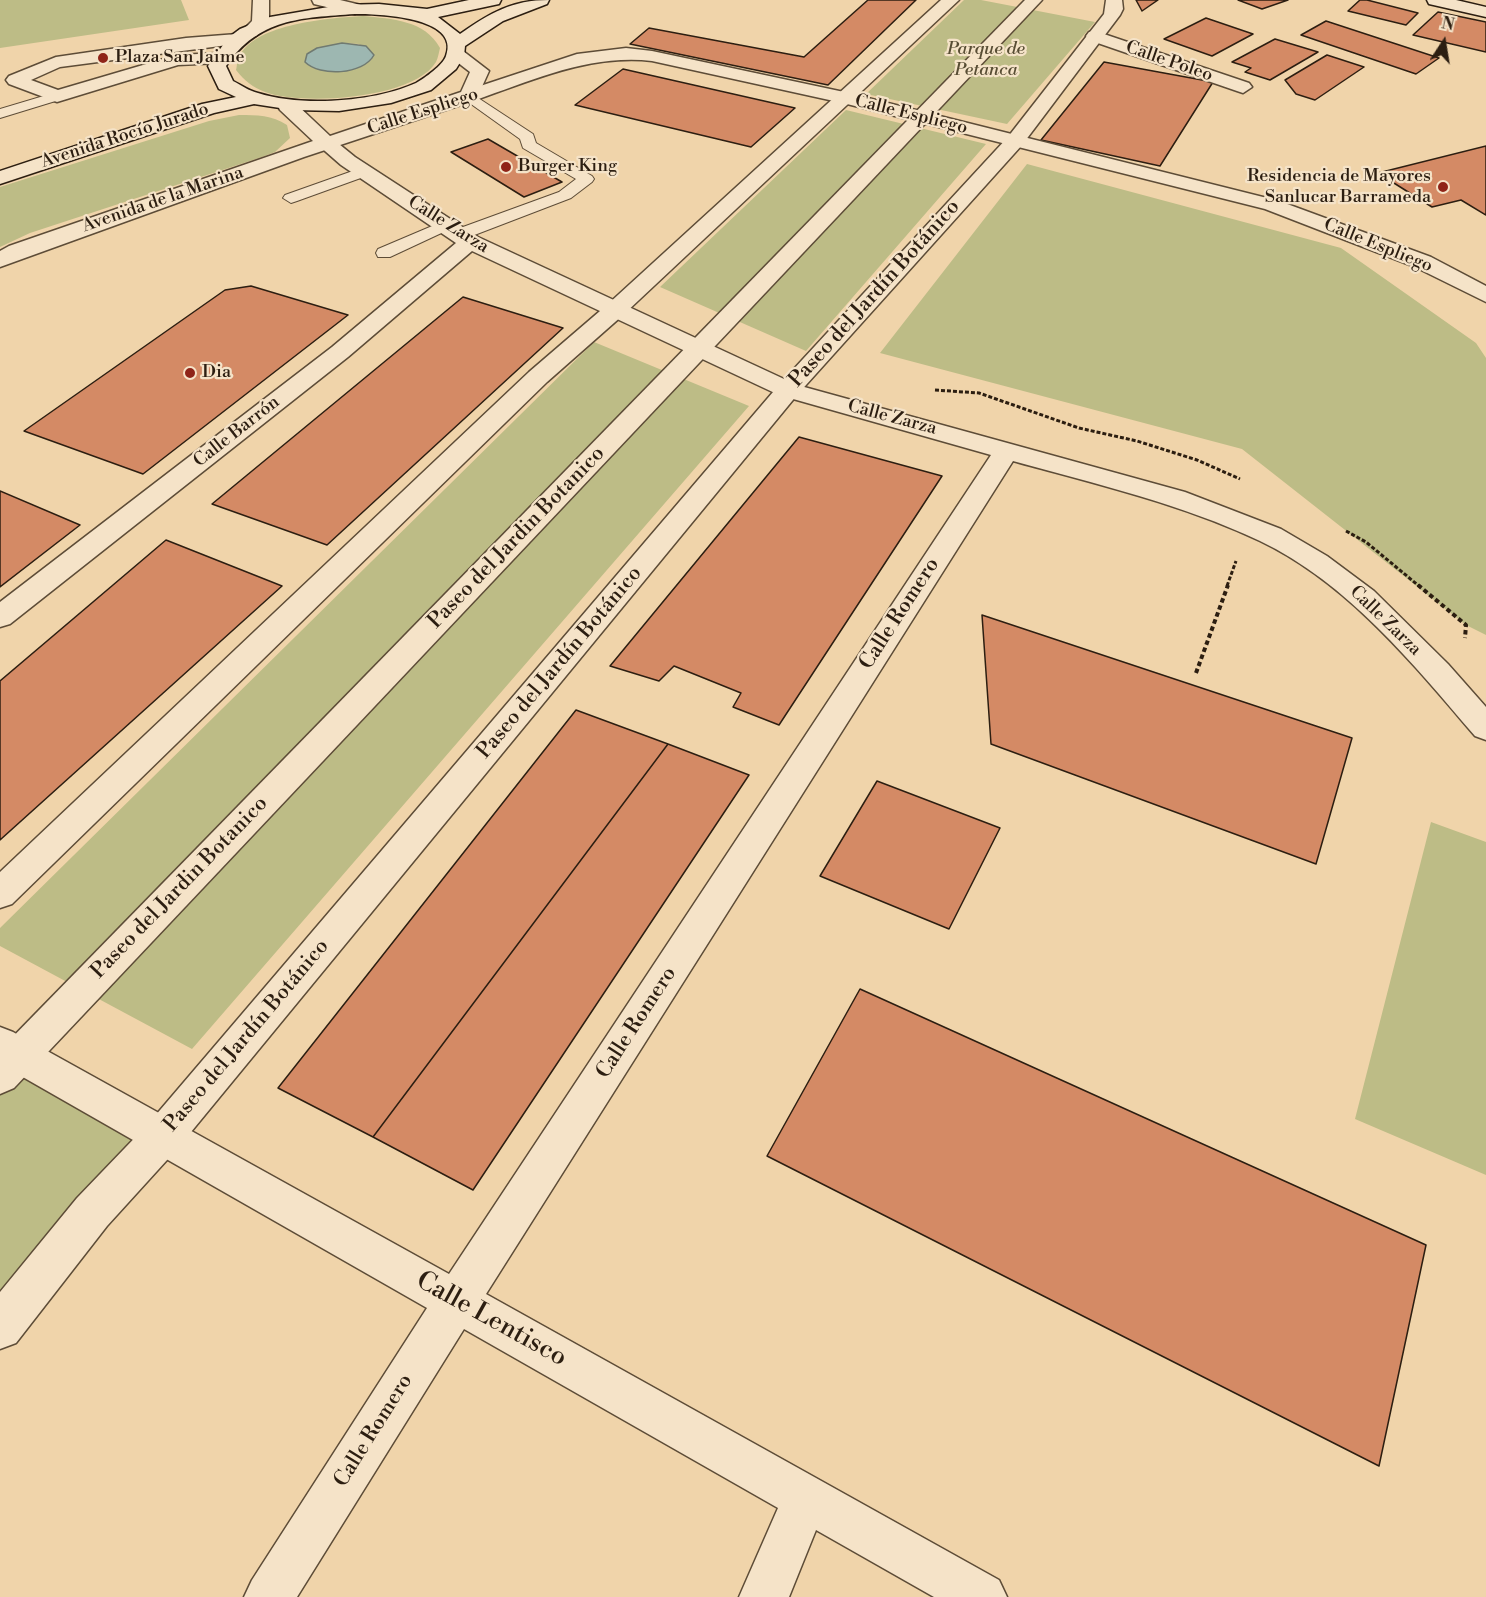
<!DOCTYPE html>
<meta charset="utf-8">
<style>
body{margin:0}
#map{position:relative;width:1486px;height:1597px;overflow:hidden;background:#f0d4aa;font-family:"Libre Bodoni",serif}
canvas{display:block}
.north{position:absolute;left:1414px;top:12px;width:60px;height:60px;-webkit-text-stroke:4px #f5e3c8;paint-order:stroke;rotate:12deg;font-size:16px;font-weight:700;line-height:24px;text-align:center;color:#2c1e11}
.north::after{content:'';display:block;margin:auto;width:21px;height:27px;background:#2c1e11;clip-path:polygon(50% 0,100% 100%,50% 72%,0 100%)}
</style>
<div id="map">
<canvas width="1486" height="1597"></canvas>
<div class="north">N</div>
</div>
<script>
const c = document.querySelector('canvas').getContext('2d');
c.lineJoin = 'round';
function fill(path, color) {
  c.fillStyle = color;
  c.fill(path, 'evenodd');
}
function stroke(path, color, width, dash) {
  c.strokeStyle = color;
  c.lineWidth = width;
  c.lineCap = dash ? 'butt' : 'round';
  c.setLineDash(dash || []);
  c.stroke(path);
}
function write(font, color, halo, rows, align = 'center') {
  c.font = font + ' "Libre Bodoni",serif';
  c.lineWidth = 4.5;
  c.setLineDash([]);
  c.textBaseline = 'middle';
  c.strokeStyle = halo;
  c.fillStyle = color;
  for (const [text, x, y, turn = 0] of rows) {
    c.save();
    c.translate(x, y);
    c.rotate((+turn || 0) * Math.PI / 180);
    c.textAlign = isNaN(turn) ? turn : align;
    if (halo) c.strokeText(text, 0, 0);
    c.fillText(text, 0, 0);
    c.restore();
  }
}
fill(new Path2D(`
 M0,0H181L189,20L0,48Z
 M964,0H981L1095,22L1007,124L866,94Z
 M363,16C392,19 425,20 440,48C439,52 438,58 436,62C414,99 302,106 265,92C252,87 245,81 236,70C237,67 237,60 239,57C255,23 331,18 363,16ZM342,43L359,44L372,59C354,76 325,73 305,62L307,55L317,48Z
 M846,110L986,144L806,351L660,287Z
 M239,115C257,115 272,115 287,125L290,138L275,152L262,157L30,233L0,247V187L209,121Z
 M1027,164L1341,248L1476,343L1486,358V635L1466,625L1242,449L880,353Z
 M594,342L749,406L192,1049L0,946V928Z
 M1431,822L1486,842V1175L1355,1119Z
 M0,1044L163,1136L0,1337Z`), '#bdbc86');
const water = new Path2D(`
 M342,43L366,46L374,55C363,75 320,77 305,62L307,54L317,48Z`);
fill(water, '#9db7b1');
stroke(water, '#707a71', 1.5);
const building = new Path2D(`
 M868,0H916L828,85L630,44L649,28L804,57Z
 M1136,0H1158L1142,11Z
 M1238,0H1288L1262,9Z
 M1360,0H1367L1418,13L1406,25L1348,11Z
 M1438,12L1486,22V52L1413,35Z
 M1206,18L1253,34L1212,56L1164,39Z
 M1326,21L1439,58L1416,74L1301,35Z
 M1275,39L1318,52L1270,80L1245,72L1251,68L1232,62Z
 M1327,55L1364,67L1315,100L1296,94L1285,80Z
 M1104,62L1213,82L1160,166L1041,140Z
 M623,69L795,108L751,147L575,105Z
 M488,139L562,182L524,197L451,152Z
 M1486,146V215L1461,200L1432,207L1378,173Z
 M251,286L348,315L143,474L24,431L225,290Z
 M463,297L563,328L327,545L212,504Z
 M799,437L942,476L779,725L733,707L741,693L674,666L659,681L610,666Z
 M0,491L80,525L0,587Z
 M166,540L282,586L0,840V681Z
 M982,615L1352,738L1316,864L991,744Z
 M576,710L668,744L373,1137L278,1088Z
 M668,744L749,775L473,1190L373,1137Z
 M877,781L1000,828L949,929L820,876Z
 M860,989L1426,1245L1379,1466L767,1156Z`);
fill(building, '#d48a65');
stroke(building, '#2c1e11', 1.5);
const service = new Path2D(`
 M57,92L62,93V99L0,118V109Z
 M469,92L533,134L536,143L592,176L594,179L592,182L571,198L464,239H452L450,235L452,231L559,192L576,179L523,148L520,139L464,99V93Z
 M364,167L372,172L369,175L297,201L291,203L283,198L285,195Z
 M444,221L452,226L450,229L390,257H378L376,253L378,249Z`);
const pedestrian = new Path2D(`
 M1025,0H1042L14,1088L0,1094V1050Z`);
const minor = new Path2D(`
 M1095,31L1249,83L1252,87L1243,93L1237,91L1089,40L1086,36L1089,32Z
 M626,48L652,51L844,92L1279,201L1431,257L1486,286V302L1415,267L1265,209L843,103L652,61C590,54 533,80 476,100L469,102L460,96L462,92L577,54Z
 M327,138L334,140L355,157L478,237L797,385L1185,492L1281,529L1327,556L1374,591L1448,664L1486,707V740L1475,736C1413,664 1348,583 1260,541C1182,504 1096,484 1013,461L486,1294L999,1580L1007,1597H934L816,1530L789,1597H739L778,1508L464,1329L297,1597H244L252,1580L427,1308L0,1064V1027L13,1032L449,1274L991,455L779,395L472,251L348,357L10,624L0,627V602L332,347L456,243L341,165L317,144Z`);
const tertiary = new Path2D(`
 M253,0H269V22L256,36L250,37L241,32L252,21Z
 M312,0H340L361,5L363,9L355,14L314,4Z
 M941,0H959L623,315L547,382L12,904L0,908V872L529,372L607,305Z
 M1106,0H1122L1123,9L1120,15L1022,145L797,395L177,1149L107,1226L16,1343L0,1349V1292L77,1198L149,1123L779,385L1008,137L1104,14Z
 M237,34L246,39L243,43L60,67L31,80L58,90L177,55L219,53L228,58L219,63L178,65L57,102L9,84L6,80L9,76L56,57L186,38Z
 M457,50L463,51L489,71L476,100L304,157L0,267V251L9,246L313,141L280,110L278,106L280,102H294L330,136L461,92L470,72L448,55Z`);
const secondary = new Path2D(`
 M469,0H501L499,4L438,17L460,34C490,13 512,0 549,0L547,4L503,21L465,46L464,56L456,69L431,90L391,103L339,111L293,110L254,104L214,113L0,184V171L202,104L236,97L219,89L208,66L228,38L240,29L270,17L340,5L379,4L427,9ZM355,14C376,14 461,16 446,56C443,65 425,78 416,83C374,102 302,107 258,93C249,91 241,85 233,81L226,66C259,18 301,18 355,14Z
 M1427,0H1456L1486,7V17L1429,4Z`);
stroke(service, '#5d4c37', 2);
stroke(pedestrian, '#5d4c37', 3);
stroke(minor, '#5d4c37', 3);
stroke(tertiary, '#5d4c37', 3);
stroke(secondary, '#2c1e11', 3);
stroke(new Path2D(`
 M935,390L979,393L1079,428L1137,441L1197,460L1240,479
 M1346,531L1366,542L1419,586
 M1227,586L1236,561`), '#2c1e11', 3, [4, 2]);
stroke(new Path2D(`
 M1418,585L1466,625L1465,638
 M1196,673L1228,585`), '#2c1e11', 4, [4.5, 3]);
fill(service, '#f5e3c8');
fill(pedestrian, '#f5e3c8');
fill(minor, '#f5e3c8');
fill(tertiary, '#f5e3c8');
fill(secondary, '#f5e3c8');
for (const [x, y, r, color] of [
 [103,58,6,"#8f2418"],
 [506,167,6,"#8f2418"],
 [1443,187,6,"#8f2418"],
 [190,373,6,"#8f2418"]
]) {
  const dot = new Path2D();
  dot.arc(x, y, r, 0, 2 * Math.PI);
  c.fillStyle = color;
  c.fill(dot);
  stroke(dot, '#f5e3c8', 2);
}
write('italic 18px', '#584d34', '#f5e3c8', [
 ["Parque de",986,50],
 ["Petanca",986,71]
]);
write('18px', '#2c1e11', '#f5e3c8', [
 ["Plaza San Jaime",115,58],
 ["Burger King",518,167],
 ["Residencia de Mayores",1431,177,"right"],
 ["Sanlucar Barrameda",1431,198,"right"],
 ["Dia",202,373]
], 'left');
write('18px', '#2c1e11', '#f5e3c8', [
 ["Calle Poleo",1169,62,19],
 ["Calle Espliego",423,112,-18],
 ["Calle Espliego",911,115,14],
 ["Avenida Rocío Jurado",125,136,-18],
 ["Avenida de la Marina",163,200,-19],
 ["Calle Zarza",448,225,32],
 ["Calle Espliego",1378,246,22],
 ["Calle Zarza",892,418,15],
 ["Calle Barrón",237,432,-38],
 ["Calle Zarza",1385,621,44]
]);
write('21px', '#2c1e11', '#f5e3c8', [
 ["Paseo del Jardín Botánico",875,294,-48],
 ["Paseo del Jardin Botanico",517,538,-46],
 ["Calle Romero",900,614,-57],
 ["Paseo del Jardín Botánico",560,663,-50],
 ["Paseo del Jardin Botanico",180,888,-46],
 ["Calle Romero",637,1023,-57],
 ["Paseo del Jardín Botánico",247,1036,-50],
 ["Calle Romero",374,1431,-58]
]);
write('26px', '#2c1e11', '#f5e3c8', [
 ["Calle Lentisco",491,1320,29]
]);
</script>
